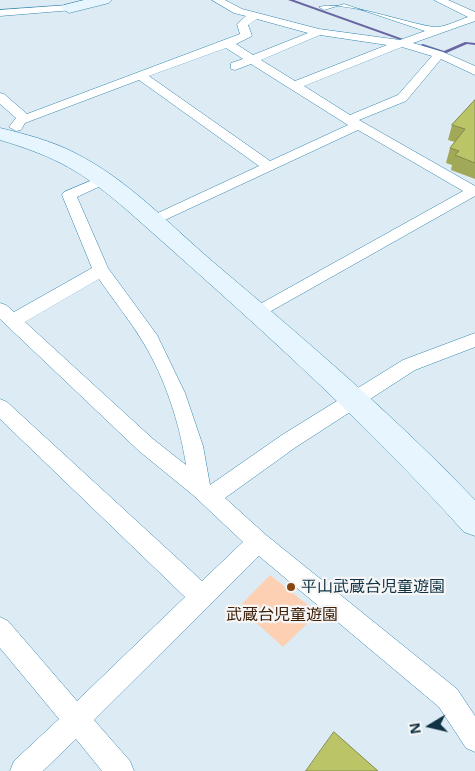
<!DOCTYPE html>
<meta charset="utf-8">
<style>
body{margin:0}
#map{position:relative;width:475px;height:771px;overflow:hidden;background:#dcebf4;font-family:"Open Sans",sans-serif}
canvas{display:block}
.north{position:absolute;left:405px;top:701px;width:50px;height:50px;-webkit-text-stroke:4px #f6f6f6;paint-order:stroke;rotate:261deg;font-size:14px;font-weight:700;line-height:20px;text-align:center;color:#103244}
.north::after{content:'';display:block;margin:auto;width:18px;height:22px;background:#103244;clip-path:polygon(50% 0,100% 100%,50% 72%,0 100%)}
</style>
<div id="map">
<canvas width="475" height="771"></canvas>
<div class="north">N</div>
</div>
<script>
const c = document.querySelector('canvas').getContext('2d');
c.lineJoin = 'round';
function fill(path, color) {
  c.fillStyle = color;
  c.fill(path, 'evenodd');
}
function stroke(path, color, width, dash) {
  c.strokeStyle = color;
  c.lineWidth = width;
  c.lineCap = dash ? 'butt' : 'round';
  c.setLineDash(dash || []);
  c.stroke(path);
}
function write(font, color, halo, rows, align = 'center') {
  c.font = font + ' "Open Sans","Noto Sans JP",sans-serif';
  c.lineWidth = 4.5;
  c.setLineDash([]);
  c.textBaseline = 'middle';
  c.strokeStyle = halo;
  c.fillStyle = color;
  for (const [text, x, y, turn = 0] of rows) {
    c.save();
    c.translate(x, y);
    c.rotate((+turn || 0) * Math.PI / 180);
    c.textAlign = isNaN(turn) ? turn : align;
    if (halo) c.strokeText(text, 0, 0);
    c.fillText(text, 0, 0);
    c.restore();
  }
}
fill(new Path2D(`
 M270,575L318,613L283,647L239,607Z`), '#fed0b3');
fill(new Path2D(`
 M288,0H294L406,40L403,41Z
 M465,42L475,43V45L467,44L444,54L420,45L423,44L444,51Z`), '#6865a2');
const street = new Path2D(`
 M212,0H225L242,9L319,29L400,40L425,31L344,4L324,10L319,7C344,0 405,23 434,27C443,28 459,20 468,17L434,0H448L475,12V21L413,43L443,52L475,66V75L441,59L406,101L359,120L475,186V196L257,319L251,317L248,313L251,309L463,191L358,130L152,226L147,224L144,221L147,218L259,166L139,80L25,123L21,130L16,131L9,127L16,118L0,104V93L4,94L27,114L240,34L237,24L246,16L234,13ZM257,19L308,33L253,55L236,44L252,36L248,25ZM320,35L387,45L295,81L261,60ZM402,47L432,56L398,95L350,115L304,86ZM226,48L243,59L231,63V69L235,70L251,64L348,125L270,161L149,76Z
 M69,5L73,6V10L0,16V10Z
 M102,176L107,177L109,180L107,183L77,197L108,268L157,335L185,393L203,446L210,485L282,435L403,360L475,333V347L415,370L296,447L225,498L266,535L457,689L475,716V752L466,748L439,707L259,556L94,720L130,761L134,771H102L76,739L43,771H10L14,761L59,719L0,648V617L8,621L77,701L185,597L0,419V399L7,402L202,581L243,542L193,495L139,451L0,319V303L6,305L14,312L92,268L62,195L64,192ZM99,279C113,300 130,320 143,342C165,378 180,424 186,465L153,439L25,322Z`);
const secondary = new Path2D(`
 M84,0H112L109,3L69,13L61,8L64,5Z
 M0,128C25,134 52,141 75,153C127,179 168,223 212,261C302,337 393,414 475,500V536L464,532C360,416 244,314 128,211C83,172 57,157 0,140Z`);
stroke(street, '#3386af', 1);
stroke(secondary, '#3386af', 1);
fill(street, '#fff');
fill(secondary, '#e6f5fe');
fill(new Path2D(`
 M475,100V179L451,170L452,165L446,163L450,148L455,142L448,140L452,125Z`), '#a1a959');
const building = new Path2D(`
 M475,100V163L455,155L459,151L450,148L465,129L452,125Z
 M334,732L378,771H306Z`);
fill(building, '#bbc568');
stroke(building, '#838a49', 1);
for (const [x, y, r, color] of [
 [291,587,5,"#874610"]
]) {
  const dot = new Path2D();
  dot.arc(x, y, r, 0, 2 * Math.PI);
  c.fillStyle = color;
  c.fill(dot);
  stroke(dot, '#f6f6f6', 2);
}
write('16px', '#103244', '#f6f6f6', [
 ["平山武蔵台児童遊園",301,587]
], 'left');
write('16px', '#3f2009', '#f6f6f6', [
 ["武蔵台児童遊園",282,615]
]);
</script>
